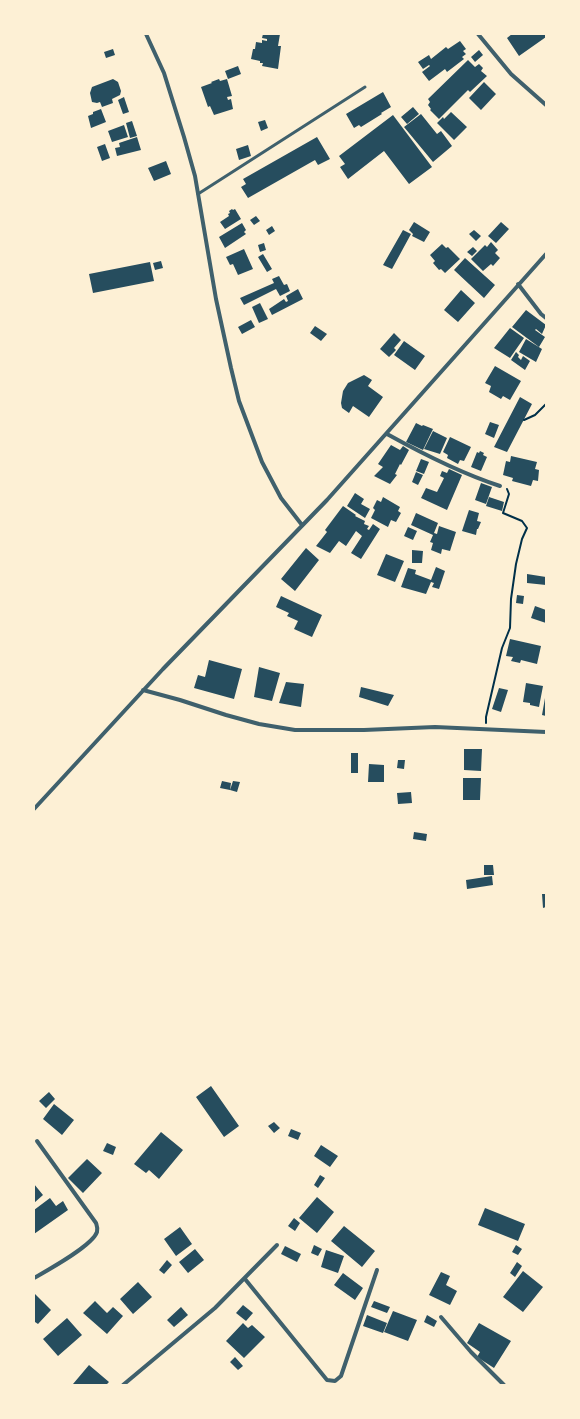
<!DOCTYPE html>
<style>
body{margin:0}
#map{position:relative;width:580px;height:1419px;overflow:hidden;background:#fdf0d5;font-family:Georgia,serif}
canvas{display:block}
.frame{position:absolute;inset:0;border:35px solid #fdf0d5;pointer-events:none}
</style>
<div id="map">
<canvas width="580" height="1419"></canvas>
<div class="frame"></div>
</div>
<script>
const c = document.querySelector('canvas').getContext('2d');
c.lineJoin = 'round';
function fill(path, color) {
  c.fillStyle = color;
  c.fill(path, 'evenodd');
}
function stroke(path, color, width, dash) {
  c.strokeStyle = color;
  c.lineWidth = width;
  c.lineCap = dash ? 'butt' : 'round';
  c.setLineDash(dash || []);
  c.stroke(path);
}
fill(new Path2D(`
 M263,34H280L278,46H281L278,69L262,66L263,63H260V61L251,59L253,49H255L256,42L262,43V40L267,41V39L262,38Z
 M512,34H546V37L519,56L507,38Z
 M460,41L466,49L463,51L466,54L462,57L464,59L447,72L445,69L429,81L422,72L430,66L429,65L423,69L418,62L429,55L431,59L446,47L448,49Z
 M113,49L115,55L106,58L104,52Z
 M479,50L483,55L475,62L471,57Z
 M468,60L475,67L479,64L483,68L481,71L487,76L470,92L468,90L439,119L430,110L431,109L428,105L430,102L428,99Z
 M238,66L241,74L228,79L225,71Z
 M113,79L118,82L121,91L120,95L112,99L113,103L102,107L100,102L97,103L92,102L90,93L92,87Z
 M219,79L220,81L227,79L232,96L227,97L228,100L231,99L233,109L214,115L210,106L208,107L201,87L212,83L211,82Z
 M484,82L496,94L481,110L469,98Z
 M383,92L391,107L381,113L382,114L361,127L359,125L354,128L346,114Z
 M124,97L129,112L123,114L118,100Z
 M413,107L419,114L407,124L401,117Z
 M101,109L106,122L91,128L88,116L93,114V112Z
 M451,112L467,127L454,140L437,123L443,117L444,119Z
 M421,114L437,134L441,131L452,146L433,162L404,127Z
 M393,115L432,167L409,184L384,151L348,179L340,167L345,164L339,156Z
 M265,120L268,128L261,131L258,122Z
 M132,121L137,136L130,138L126,123Z
 M124,125L128,137L112,142L108,131Z
 M137,137L141,150L117,156L115,148L120,147L119,143Z
 M317,137L330,159L318,165L315,160L248,198L241,187L246,184L243,179Z
 M105,144L110,158L102,161L97,147Z
 M248,145L251,156L239,160L236,149Z
 M166,161L171,174L154,181L148,168Z
 M232,209L233,210L235,209L241,219L225,229L220,222L229,216L228,214L230,213L229,211Z
 M256,216L260,221L254,225L250,220Z
 M414,222L430,232L424,242L412,236L413,234L409,230Z
 M501,222L509,229L496,243L488,236Z
 M242,223L246,230L244,232L246,234L225,248L219,237Z
 M272,226L275,231L269,235L266,230Z
 M403,230L411,234L392,269L383,265Z
 M474,230L481,236L476,241L469,234Z
 M491,242L498,250L495,253L500,258L493,266L491,264L483,271L471,259L485,245L487,247Z
 M264,243L266,250L260,252L258,245Z
 M442,244L446,248L448,247L460,259L445,273L441,269L439,270L433,263L435,261L430,255Z
 M473,247L477,251L472,256L467,252Z
 M244,249L253,269L238,275L233,264L230,265L226,257Z
 M263,254L272,269L267,272L258,257Z
 M465,258L495,285L484,298L454,270Z
 M161,261L163,268L155,270L153,263Z
 M150,262L154,281L93,293L89,274Z
 M279,276L284,285L287,284L290,291L280,296L276,289L244,305L240,298L274,283L272,279Z
 M298,289L303,299L272,315L269,309L284,299L286,302L288,301L286,296Z
 M461,290L475,303L458,322L444,310Z
 M260,303L268,319L259,323L252,307Z
 M526,310L546,325L542,334L536,329L535,330L545,337L539,347L512,327Z
 M251,320L255,327L242,334L238,327Z
 M315,326L327,334L321,341L310,333Z
 M510,328L524,338L510,358L494,348Z
 M394,333L401,340L394,348L396,350L389,357L380,349Z
 M526,339L542,349L536,362L519,352Z
 M404,341L425,356L415,370L394,355Z
 M516,352L519,355L518,357L521,360L523,356L530,361L525,370L511,360Z
 M495,366L521,381L510,400L503,396L501,399L489,392L491,386L485,383Z
 M364,375L372,380L368,386L383,397L369,417L353,406L349,413L342,408L341,403L343,391L348,383Z
 M520,397L532,404L507,452L494,447Z
 M490,422L499,425L494,438L485,434Z
 M416,423L422,426L423,425L433,429L423,450L406,442Z
 M433,431L447,438L440,454L424,449Z
 M450,437L471,447L464,461L460,460L458,464L447,458L448,455L443,452Z
 M391,445L400,450L403,446L409,450L401,465L400,464L395,474L397,475L390,484L374,476L383,467L378,464Z
 M480,451L484,453L483,455L487,457L481,471L471,467L477,452L479,453Z
 M511,456L537,462L535,469L539,470L538,481L533,480L531,486L512,481L513,478L503,475L506,461L510,462Z
 M421,459L429,462L424,474L416,471Z
 M449,469L462,475L447,510L421,498L426,488L437,492L444,478L440,476L442,471L447,473Z
 M416,472L423,475L418,485L412,482Z
 M481,483L492,487L486,504L475,500Z
 M355,493L364,499L361,504L370,509L365,518L347,506Z
 M383,497L400,507L398,511L401,513L396,522L391,520L388,527L371,518L375,510L373,508L377,500L381,502Z
 M489,497L504,502L502,511L486,506Z
 M343,506L356,515L355,516L365,521L364,524L369,526L367,529L369,530L373,524L380,529L361,559L351,553L362,536L356,531L346,546L339,541L330,553L316,546L327,532L325,530Z
 M469,510L479,513L477,521L481,522L478,529H477L476,535L462,531Z
 M416,513L438,523L434,533L437,534L439,526L456,532L450,551L442,549L441,554L431,550L433,543L430,542L433,535L411,525Z
 M408,527L417,531L413,540L404,536Z
 M306,548L319,560L295,591L281,579Z
 M412,550L423,551L422,563H412Z
 M386,554L404,561L395,582L377,575Z
 M436,567L445,571L439,589L432,587L434,583L431,582L426,594L401,587L408,568L416,570L415,574L431,580Z
 M527,574L546,577V585L527,583Z
 M517,595L524,596L523,604L516,603Z
 M281,596L322,615L312,637L294,629L298,621L287,616L289,613L276,607Z
 M535,606L546,610V623L531,618Z
 M510,639L541,646L537,664L521,660L520,663L511,661L513,657L506,656Z
 M209,660L242,669L234,699L194,688L198,675L205,677Z
 M259,667L280,673L272,701L254,697Z
 M286,682L304,684L301,707L279,703Z
 M526,683L543,686L539,707L530,705V703L523,702Z
 M361,687L394,695L388,706L359,697Z
 M499,688L508,690L501,712L492,709Z
 M545,698H546V716L542,715Z
 M464,749H482L481,771L464,770Z
 M351,753H358V773H351Z
 M398,760H405L404,769L397,768Z
 M369,764L384,765V782H368Z
 M463,778H481L480,800H463Z
 M222,781L231,783L230,790L220,788Z
 M233,781L240,782L237,792L230,790Z
 M411,792L412,803L398,804L397,793Z
 M414,832L427,834L426,841L413,839Z
 M484,865H493L494,875H484Z
 M492,876L493,885L467,889L466,880Z
 M542,894H546V907L543,908Z
 M211,1086L239,1126L224,1137L196,1097Z
 M49,1092L55,1099L46,1108L39,1101Z
 M54,1104L74,1120L62,1135L43,1119Z
 M274,1122L280,1128L274,1133L268,1126Z
 M291,1129L301,1133L298,1140L288,1136Z
 M161,1132L183,1150L159,1179L149,1170L146,1173L134,1164Z
 M107,1143L116,1147L113,1155L103,1151Z
 M321,1145L338,1156L330,1167L314,1156Z
 M87,1159L102,1173L83,1193L68,1178Z
 M320,1175L325,1178L318,1188L314,1185Z
 M34,1184L43,1195L34,1203Z
 M317,1197L334,1212L317,1233L299,1218Z
 M50,1198L56,1206L63,1201L68,1210L34,1234V1210Z
 M485,1208L525,1224L518,1241L478,1225Z
 M294,1218L300,1223L295,1231L288,1226Z
 M344,1226L375,1251L362,1267L331,1241Z
 M180,1227L192,1244L176,1256L164,1239Z
 M314,1245L322,1249L318,1256L311,1253Z
 M516,1245L522,1249L518,1255L512,1252Z
 M285,1246L301,1254L297,1262L281,1254Z
 M195,1249L204,1260L188,1273L179,1262Z
 M326,1250L344,1256L338,1273L321,1267Z
 M167,1260L172,1265L164,1274L159,1270Z
 M517,1262L522,1266L515,1277L510,1273Z
 M523,1271L543,1287L523,1312L503,1297Z
 M441,1272L450,1276L446,1285L457,1291L450,1305L429,1295Z
 M343,1273L363,1288L355,1300L334,1285Z
 M138,1282L152,1297L133,1314L120,1299Z
 M34,1293L51,1310L38,1324L35,1322H34Z
 M95,1301L107,1313L113,1307L123,1316L107,1334L83,1313Z
 M374,1301L390,1307L387,1313L371,1307Z
 M243,1305L253,1313L246,1321L236,1313Z
 M181,1307L188,1315L174,1327L167,1320Z
 M393,1311L417,1320L408,1341L384,1332Z
 M367,1315L387,1323L383,1333L363,1326Z
 M427,1315L437,1321L434,1327L424,1322Z
 M67,1318L82,1335L58,1356L43,1339Z
 M243,1323L248,1328L252,1325L265,1337L244,1358L226,1341Z
 M479,1323L511,1341L494,1368L477,1357L480,1352L467,1343Z
 M235,1357L243,1366L238,1370L230,1362Z
 M89,1365L109,1382L106,1385L73,1384Z`), '#264d5e');
stroke(new Path2D(`
 M524,420L535,415L546,404
 M486,723V717L502,648L510,628L511,599L516,564L522,539L527,528L522,521L503,513L509,494L507,489`), '#003049', 2);
stroke(new Path2D(`
 M198,194L365,87`), '#3f606c', 3);
stroke(new Path2D(`
 M146,34L164,73L184,137L195,176L216,299L231,368L239,401L262,462L281,498L302,525
 M478,34L511,74L546,105
 M518,284L541,314L546,318
 M387,434C423,454 460,473 500,486
 M143,690L180,700L226,715L259,724L295,730H364L435,727L546,732
 M34,809L163,669L327,500L546,254
 M34,1278C48,1270 92,1246 97,1232C98,1228 97,1226 96,1223L37,1141
 M245,1279L327,1380L335,1381L341,1376L377,1270
 M441,1317L471,1352L504,1385
 M123,1385L215,1308L277,1245`), '#3f606c', 4);
</script>
